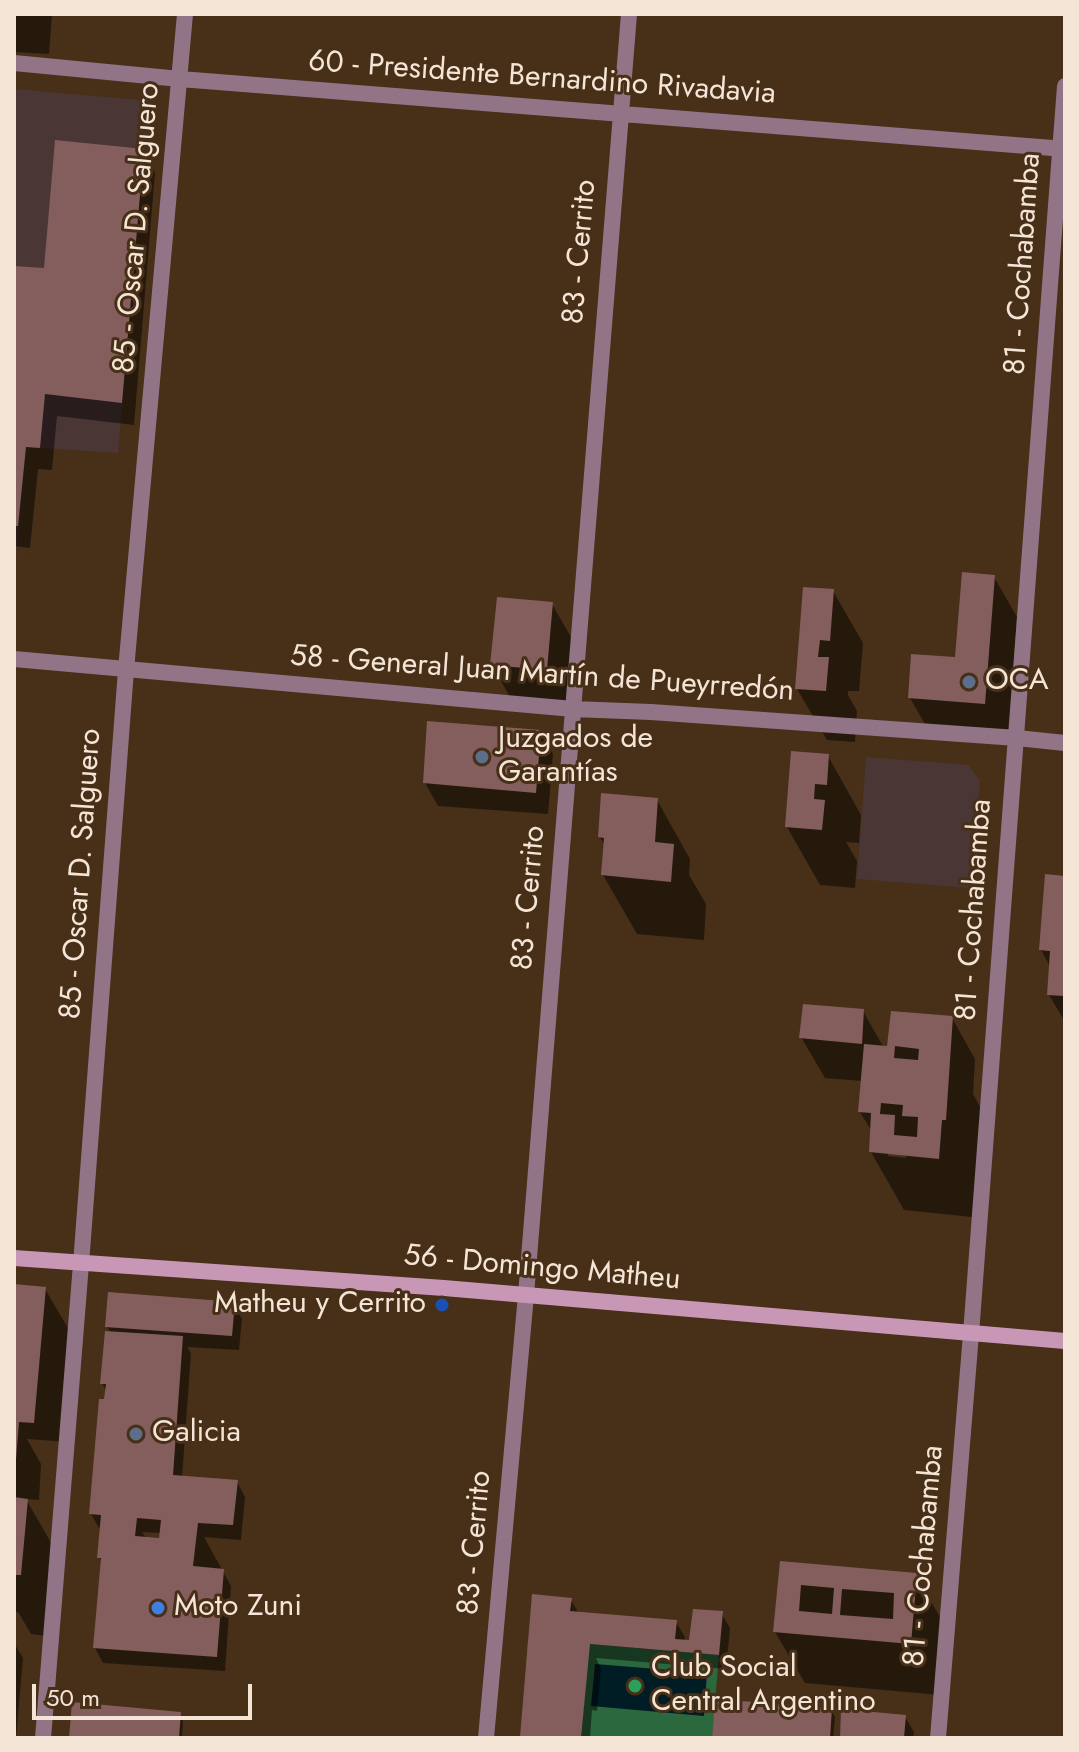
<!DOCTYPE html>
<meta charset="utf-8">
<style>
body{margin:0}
#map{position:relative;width:1079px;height:1752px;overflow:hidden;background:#472f18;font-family:Jost,sans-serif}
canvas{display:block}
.frame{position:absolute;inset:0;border:16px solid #f4e5d7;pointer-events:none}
.scale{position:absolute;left:32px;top:1684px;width:220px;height:36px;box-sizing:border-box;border:4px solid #f4e5d7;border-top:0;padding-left:10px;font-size:24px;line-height:28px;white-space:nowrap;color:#f4e5d7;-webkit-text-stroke:6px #472f18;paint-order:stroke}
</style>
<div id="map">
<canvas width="1079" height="1752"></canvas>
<div class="frame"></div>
<div class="scale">50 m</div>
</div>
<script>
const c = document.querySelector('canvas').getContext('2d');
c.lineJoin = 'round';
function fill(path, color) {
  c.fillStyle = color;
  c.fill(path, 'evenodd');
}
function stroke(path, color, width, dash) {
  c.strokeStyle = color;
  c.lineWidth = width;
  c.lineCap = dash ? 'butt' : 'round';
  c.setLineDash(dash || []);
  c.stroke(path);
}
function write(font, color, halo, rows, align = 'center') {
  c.font = font + ' Jost,sans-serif';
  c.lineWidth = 6;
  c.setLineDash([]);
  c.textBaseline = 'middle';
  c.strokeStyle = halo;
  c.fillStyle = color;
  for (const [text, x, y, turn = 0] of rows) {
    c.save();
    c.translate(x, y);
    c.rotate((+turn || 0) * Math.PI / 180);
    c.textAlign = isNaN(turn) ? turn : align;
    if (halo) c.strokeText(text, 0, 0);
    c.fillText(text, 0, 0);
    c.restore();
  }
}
fill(new Path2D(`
 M14,89L140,100L147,110L118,453L26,447L14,580Z
 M866,757L968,765L980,780L971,888L857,879Z`), '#4b3636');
fill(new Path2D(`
 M528,1639L719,1655L712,1738H581L585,1689L525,1684Z`), '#2c683d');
fill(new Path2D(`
 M595,1664L707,1673L704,1716L591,1706Z`), '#001d26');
fill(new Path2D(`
 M14,14H52L49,54L14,52Z
 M142,151L155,173L134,425L57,416L52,470L38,469L30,548L14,546V268L46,270Z
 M994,577L1017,617L1008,744L933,738L910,698L957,659Z
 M833,591L863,643L859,691H848V695L857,711L855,742L827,740L797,689Z
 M552,604L575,644L569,710L515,706L492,665Z
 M540,732L553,754L548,814L438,806L425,783Z
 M828,756L861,815L859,843L846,842L857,861L855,888L820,885L787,827Z
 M657,800L690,859L689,875L706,904L704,940L637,934L603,875L605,846L600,837Z
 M1065,878V1022L1049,995L1051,968L1041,950Z
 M863,1011L884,1048L952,1018L975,1059L973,1094L983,1112L972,1217L904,1210L871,1152L872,1132L860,1112L863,1081L825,1078L801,1037ZM888,1152L906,1154V1158L888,1156Z
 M14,1286L45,1289L79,1347L70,1442L27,1439L41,1464L39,1500L26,1499L62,1562L56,1637L31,1634L18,1612H14Z
 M233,1304L242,1319L239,1350L187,1347L191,1353L182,1478L237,1482L245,1497L241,1540L204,1537L231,1586L225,1671L103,1663L95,1648L102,1562L99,1557L102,1529L99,1528L91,1514L106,1402L107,1392L102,1383L111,1333L107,1327ZM142,1532L162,1533L161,1540L147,1539Z
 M782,1563L916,1575L945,1626L940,1695L805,1683L775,1632Z
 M571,1600L579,1614L676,1622L685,1637L684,1642H691L721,1613L730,1628L726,1669L596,1658L601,1669L597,1711L592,1710L590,1738H523Z
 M14,1643L23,1658L16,1738H14Z
 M831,1710L835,1717L833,1738H714Z
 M179,1714L183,1721L182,1738H71Z
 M905,1717L914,1732L913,1738H841Z`), '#0007');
fill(new Path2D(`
 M55,140L144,149L122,403L45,394L40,448L26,447L18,526H14V266L44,268Z
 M962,572L995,575L985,704L908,698L911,654L955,657Z
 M803,587L834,589L830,641L820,640L818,657H829L826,691L795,689Z
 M497,597L553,602L547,670L490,665Z
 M427,721L541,730L536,793L423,783Z
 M791,751L829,754L827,785L815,784L814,799L825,800L822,830L785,827Z
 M601,793L658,798L655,842L674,844L671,882L601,875L604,838L598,837Z
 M1045,874L1065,876V996L1047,995L1050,951L1039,950Z
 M803,1004L864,1009L862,1044L799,1038Z
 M891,1011L953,1016L946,1120H942L939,1159L869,1152L871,1113L858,1112L864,1044L887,1046ZM895,1046L919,1049L918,1060L894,1058ZM881,1103L903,1105L902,1116L918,1117L917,1137L894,1135L895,1115L880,1114Z
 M14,1284L46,1287L34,1423L19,1422L16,1460H14Z
 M108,1292L235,1302L232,1336L105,1327Z
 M105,1331L183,1336L173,1475L238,1480L233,1525L198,1523L193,1566L224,1569L217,1657L93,1648L101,1558H97L101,1515L89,1514L99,1399H104L106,1384H100ZM137,1518L161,1520L159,1538L135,1536Z
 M14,1497L28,1499L21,1575H14Z
 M780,1561L917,1573L911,1644L773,1632ZM801,1585L834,1588L832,1614L799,1611ZM842,1589L894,1593L893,1619L840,1615Z
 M532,1594L572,1598L570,1611L677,1620L675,1639L689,1640L693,1609L723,1611L719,1655L590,1644L581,1738L520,1737Z
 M715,1699L832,1708L830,1738H712Z
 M72,1702L181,1712L179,1738H69Z
 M841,1709L906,1715L904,1738H840Z`), '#845e5c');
stroke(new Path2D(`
 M14,63L180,79L1065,149
 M14,659L573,709L651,712L1017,738L1065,743
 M43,1738L81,1264L126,670L185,14
 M486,1738L526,1295L629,14
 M938,1738L971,1334L1065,86`), '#927487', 16);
stroke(new Path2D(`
 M14,1258L444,1288L1065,1341`), '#c797b5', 16);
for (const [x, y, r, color] of [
 [969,682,8,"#5c6f8a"],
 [482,757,8,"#5c6f8a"],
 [442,1305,8,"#1a4fb4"],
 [136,1434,8,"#5c6f8a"],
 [158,1608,8,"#3f7fe0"],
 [635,1686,8,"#2e9e5b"]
]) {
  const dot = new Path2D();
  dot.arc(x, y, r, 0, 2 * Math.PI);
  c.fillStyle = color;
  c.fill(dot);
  stroke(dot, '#472f18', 3);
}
write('30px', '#f4e5d7', '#472f18', [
 ["60 - Presidente Bernardino Rivadavia",542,79,4],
 ["85 - Oscar D. Salguero",138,228,-85],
 ["83 - Cerrito",581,252,-85],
 ["81 - Cochabamba",1024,264,-86],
 ["58 - General Juan Martín de Pueyrredón",542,675,4],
 ["85 - Oscar D. Salguero",82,874,-86],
 ["83 - Cerrito",530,898,-85],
 ["81 - Cochabamba",975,910,-86],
 ["56 - Domingo Matheu",542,1269,5],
 ["83 - Cerrito",476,1543,-85],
 ["81 - Cochabamba",925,1556,-85]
]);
write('30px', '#f4e5d7', '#472f18', [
 ["OCA",985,682],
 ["Juzgados de",498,740],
 ["Garantías",498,774],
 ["Matheu y Cerrito",426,1305,"right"],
 ["Galicia",152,1434],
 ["Moto Zuni",174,1608],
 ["Club Social",651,1669],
 ["Central Argentino",651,1703]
], 'left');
</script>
